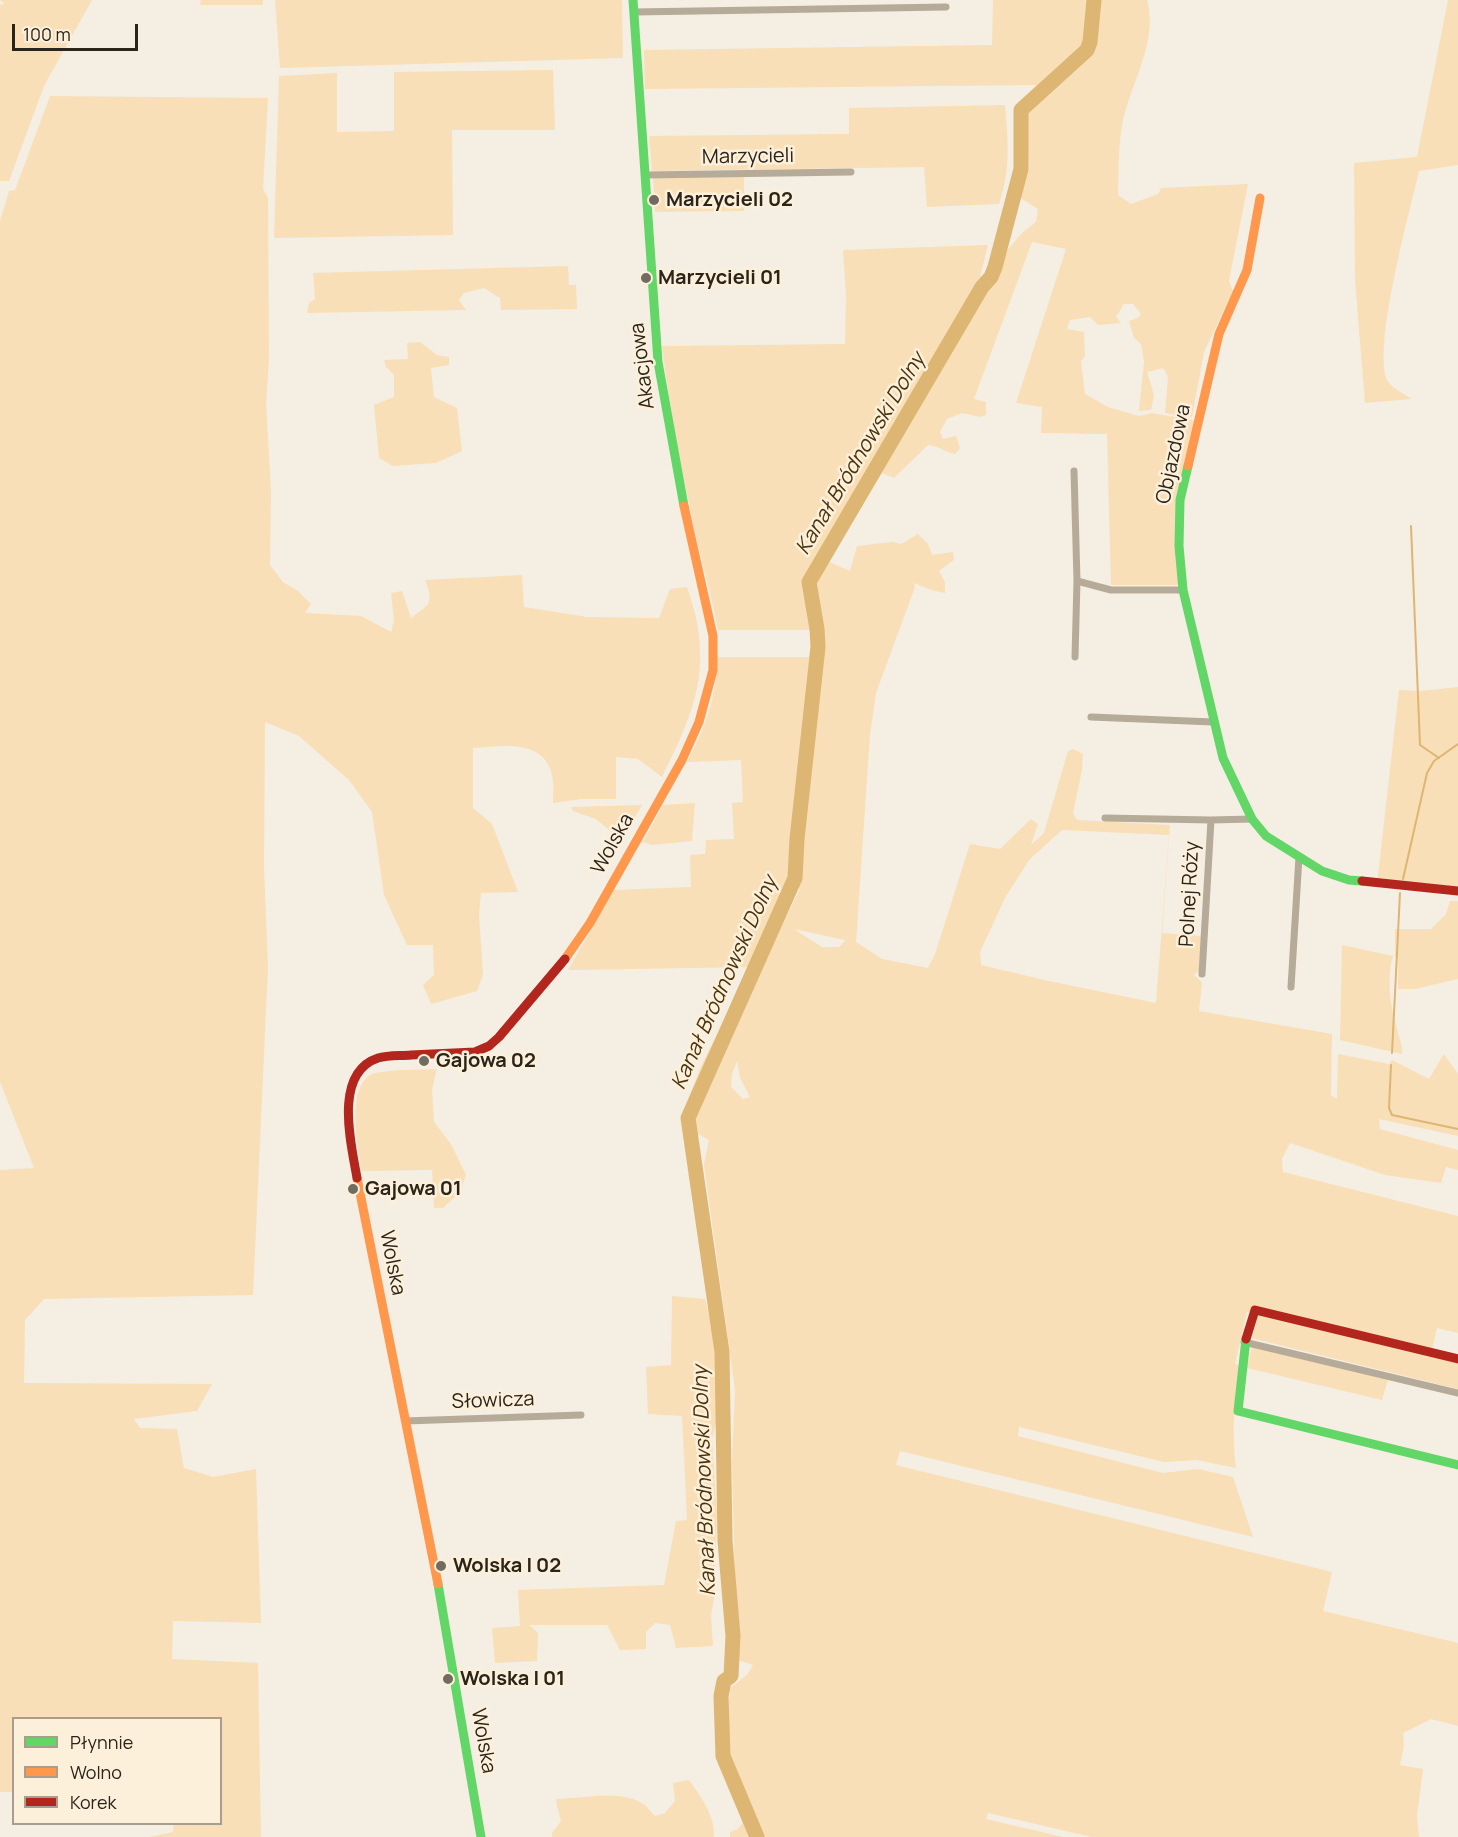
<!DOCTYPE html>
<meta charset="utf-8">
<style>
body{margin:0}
#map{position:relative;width:1458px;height:1837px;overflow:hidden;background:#f5eee3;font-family:Manrope,sans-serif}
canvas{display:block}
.legend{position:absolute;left:12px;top:1717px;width:210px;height:108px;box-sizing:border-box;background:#fdf0db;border:2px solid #a99e8e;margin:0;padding:8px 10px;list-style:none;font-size:18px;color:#2a241a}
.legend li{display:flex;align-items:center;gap:12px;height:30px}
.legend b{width:30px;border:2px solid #a99e8e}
.scale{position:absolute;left:12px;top:24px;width:126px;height:27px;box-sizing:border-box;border:3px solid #2a241a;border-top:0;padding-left:8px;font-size:18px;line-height:21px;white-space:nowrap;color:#2a241a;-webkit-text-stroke:4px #fdf0db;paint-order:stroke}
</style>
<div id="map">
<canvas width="1458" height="1837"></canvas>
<ul class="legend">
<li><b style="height:8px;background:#63d668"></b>Płynnie</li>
<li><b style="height:8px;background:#ff974d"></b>Wolno</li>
<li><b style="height:8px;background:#b3261e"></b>Korek</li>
</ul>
<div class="scale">100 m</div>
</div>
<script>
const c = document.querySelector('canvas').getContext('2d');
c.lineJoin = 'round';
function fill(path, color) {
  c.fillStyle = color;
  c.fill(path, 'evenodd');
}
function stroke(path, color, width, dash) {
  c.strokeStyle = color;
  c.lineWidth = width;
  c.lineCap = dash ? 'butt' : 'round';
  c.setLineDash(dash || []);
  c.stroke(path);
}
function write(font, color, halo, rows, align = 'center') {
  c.font = font + ' Manrope,sans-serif';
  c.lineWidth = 5;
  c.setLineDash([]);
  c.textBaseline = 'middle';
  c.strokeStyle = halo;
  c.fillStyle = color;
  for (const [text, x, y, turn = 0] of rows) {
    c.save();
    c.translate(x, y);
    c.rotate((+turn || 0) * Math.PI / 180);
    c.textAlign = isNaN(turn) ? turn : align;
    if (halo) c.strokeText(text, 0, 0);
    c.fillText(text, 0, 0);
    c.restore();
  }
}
fill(new Path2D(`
 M0,0H92L44,86L9,181H0V5L5,4Z
 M201,0H263V5H200Z
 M275,0H622L623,58L280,68Z
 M993,0H1147C1159,43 1129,85 1122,126C1118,148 1119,173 1118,195L1131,204L1158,194L1161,188L1248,184L1229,281L1233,291L1204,352L1192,417L1165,413L1168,377L1163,368L1147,372L1154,395L1151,410L1139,411L1144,361L1141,344L1134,338L1129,321L1138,318L1141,314L1133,304H1124L1116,317L1121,323L1098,325L1090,317L1070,320L1067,329L1084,332L1085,356L1081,361L1085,394L1108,407L1139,416L1152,413L1198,421L1180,486L1178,585H1111L1107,434L1041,433L1042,407L1016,403L1066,249L1032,242L974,399L986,402V415L980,417L962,413L947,419L940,432L943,439L956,436L960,448L955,454C945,452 939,446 928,445L894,478L880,472L827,561L850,571L857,546L892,542L901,544L918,534L928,544L932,555L953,552L954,560L939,571L945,582V593L931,590L914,583L915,587L876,693L870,735L856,942L882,959L928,968L935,954L970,844L1000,849L1031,819L1038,824L1031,845L1044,833L1068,751L1073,749L1083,754L1082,770L1073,813L1077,820L1170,825L1162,933L1201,936L1199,970L1194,975L1202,982L1199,1011L1332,1034L1331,1095L1337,1099L1338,1054L1389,1064L1392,1060L1429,1079L1444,1054L1458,1074V1136L1379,1119L1380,1129L1458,1150V1170L1446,1167L1441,1183L1385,1175L1290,1143L1282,1159L1283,1172L1458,1216V1333L1437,1328L1432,1349L1247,1312L1235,1364L1240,1366C1235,1401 1231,1433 1236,1468L1197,1460L1164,1462L1019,1427L1018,1436L1163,1473L1198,1469L1233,1477L1253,1537L900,1451L896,1465L1332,1572L1323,1611L1458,1643V1726L1431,1719L1403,1733L1404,1745L1400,1765L1423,1769L1417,1816L1419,1837H1092L988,1813L986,1819L1063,1837H762L728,1758L727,1724L730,1688L747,1675L753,1665L738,1660V1621L735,1588L732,1461L735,1390L704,1165L709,1140L696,1133L684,1130L685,1107L702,1064L751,967L568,970L614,890L691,887L690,855L705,854L706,840L734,839L732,803L743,802L741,760L687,762C707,725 716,698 717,657H809L812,637L810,630H718C713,600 704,571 697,541C683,477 670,412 662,346L845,344L846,296L843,250L988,245L980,277L971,293L983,297L1004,254L1022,233L1036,222L1038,209L1020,198L1029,168L1026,111L1014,106L1037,85L645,89L644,50L992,45ZM1062,830L1169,835L1156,1003L1044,980L981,965L980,952L1005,898L1029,860ZM788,885L800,889L761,967H752ZM794,929L845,940V941L839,947H822ZM737,1061L740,1078L750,1097L743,1099L731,1087L732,1074Z
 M1448,0H1458V165L1419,171C1411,207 1369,358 1389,383C1394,389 1405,394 1411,399L1365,403L1355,280L1354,163L1417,157Z
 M553,70L555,130H452L453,235L274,238L279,76L337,73V132L394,131V72Z
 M50,96L268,98L263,188L268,198L269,359L266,404L271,491L270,565L283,582L298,591L311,604L305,613L361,616L391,632L394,620L391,593L402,591L411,618C430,604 434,604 425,580L522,575L524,607L587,617L659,618L670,589L687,587C714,664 697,707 662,777L638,759L616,757V799H581L553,803C553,794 554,783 552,775C544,738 501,746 473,748V808L492,824L518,892L481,893L479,914L483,975L477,991L431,1004L423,985L434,975L433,945H407L384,895L372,812L349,780L299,736L265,722L264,867L268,967L253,1295L44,1299L25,1320L24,1383L212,1384L197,1411L134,1419L140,1428L177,1429L184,1468L213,1477L256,1469L261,1623L173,1621L172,1659L258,1663L261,1837H149L173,1832L174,1824H220V1718H14L13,1792H0V1170L34,1168L0,1082V221L9,191L15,190Z
 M1005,105C1008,142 1011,168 999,204L927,207L924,167L652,171L649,136L849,134V108Z
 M744,176V211L655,212L653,178Z
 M568,266L569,285H576L577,309L501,310L500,298L484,288L464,293L459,300L466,310L307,313L309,303L315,299L313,273Z
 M420,342L437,355L449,357V365L431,368L434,397L457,408L462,451L436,463L393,466L379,458L374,405L394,397V375L386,367L384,360L408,359L407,343Z
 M1458,687V888L1406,884L1404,881L1377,884L1399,690L1421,691Z
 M695,803L692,841L652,845L643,842L663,805Z
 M642,805L624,837L616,836L596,819L573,811L571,807Z
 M1450,901H1458V979L1415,989H1398V959L1395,956V929H1431L1446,914Z
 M1342,945L1393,956C1384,988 1394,1017 1402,1047V1054L1340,1040Z
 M437,1069L432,1090L434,1122L451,1144L466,1175L460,1192L443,1208H434L432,1170L362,1171C358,1149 344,1080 376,1073C395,1069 417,1070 437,1069Z
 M672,1296L705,1299L712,1326L718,1391L716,1422L712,1439L717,1516L714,1598L711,1616L713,1646L676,1648L670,1625L655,1623L646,1632V1649L620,1650L607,1625H529L538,1633L537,1661L495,1663L492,1628L520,1626L518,1590L664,1585L676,1521L687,1520L682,1416L648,1414L646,1367L671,1365Z
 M1256,1314L1458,1362V1389L1251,1338Z
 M1252,1347L1388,1380L1382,1400L1247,1368Z
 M689,1780C701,1797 715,1815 714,1837H552V1833L561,1821L556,1802L557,1799C581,1798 621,1790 642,1803C646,1805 651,1812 655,1816L665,1813L675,1801L673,1783Z
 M743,1822L750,1837H730V1832L738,1829Z`), '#f8dfb7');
stroke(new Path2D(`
 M1411,526L1420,745L1439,758
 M1403,879L1427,773L1434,761L1458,744
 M1392,1053L1400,893
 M1391,1065L1389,1108L1392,1115L1458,1129`), '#dcb672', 2);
stroke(new Path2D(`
 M757,1837L723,1756L721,1696L724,1681L731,1676L733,1636L725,1541L722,1352L688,1118L795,878L797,839L818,647L817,629L809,582L982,287L991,277L995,267L1021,169V110L1087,50L1090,42L1094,0`), '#dcb672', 15);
stroke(new Path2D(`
 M634,12L946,7
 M645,175L851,172
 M1074,471L1077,581L1075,657
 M1077,581L1111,590H1183
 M1091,717L1213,722
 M1105,818L1211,820
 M1202,974L1211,820L1252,819
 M1291,987L1299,857
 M1244,1342L1458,1393
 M405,1421L581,1415`), '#b6ab99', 7);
stroke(new Path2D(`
 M633,0L658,362L684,506
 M1188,466L1180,500L1179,546L1183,590L1223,758L1252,819L1266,836L1322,871L1349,880L1362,881
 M1246,1339L1238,1411L1458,1465
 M438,1584L481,1837`), '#63d668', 9);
stroke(new Path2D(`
 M1188,466L1219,334L1247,270L1260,198
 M565,959L590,923L682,760L699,722L713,670V636L684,506
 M357,1178L438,1584`), '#ff974d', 9);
stroke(new Path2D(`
 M1362,881L1458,891
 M357,1178C351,1143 333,1073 378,1058C388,1055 400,1056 411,1055C432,1054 454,1053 475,1052L489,1046L499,1037L565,959
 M1246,1339L1255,1310L1458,1359`), '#b3261e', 9);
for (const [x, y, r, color] of [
 [654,200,6,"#716b60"],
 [646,278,6,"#716b60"],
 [424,1061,6,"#716b60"],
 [353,1189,6,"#716b60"],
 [441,1566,6,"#716b60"],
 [448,1679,6,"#716b60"]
]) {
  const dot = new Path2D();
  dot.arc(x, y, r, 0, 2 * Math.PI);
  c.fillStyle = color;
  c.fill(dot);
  stroke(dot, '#fdf0db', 2);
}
write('20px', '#2a241a', '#fdf0db', [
 ["Marzycieli",748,157,-1],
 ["Akacjowa",643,366,-97],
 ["Objazdowa",1174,454,-78],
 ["Wolska",613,844,-61],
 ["Polnej Róży",1190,894,-87],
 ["Wolska",392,1263,79],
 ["Słowicza",493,1401,-2],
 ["Wolska",483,1741,80]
]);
write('bold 20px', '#2a241a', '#fdf0db', [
 ["Marzycieli 02",666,200],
 ["Marzycieli 01",658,278],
 ["Gajowa 02",436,1061],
 ["Gajowa 01",365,1189],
 ["Wolska I 02",453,1566],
 ["Wolska I 01",460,1679]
], 'left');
write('italic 21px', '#49340d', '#fdf0db', [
 ["Kanał Bródnowski Dolny",861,454,-59],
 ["Kanał Bródnowski Dolny",725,983,-66],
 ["Kanał Bródnowski Dolny",705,1481,-92]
]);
</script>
